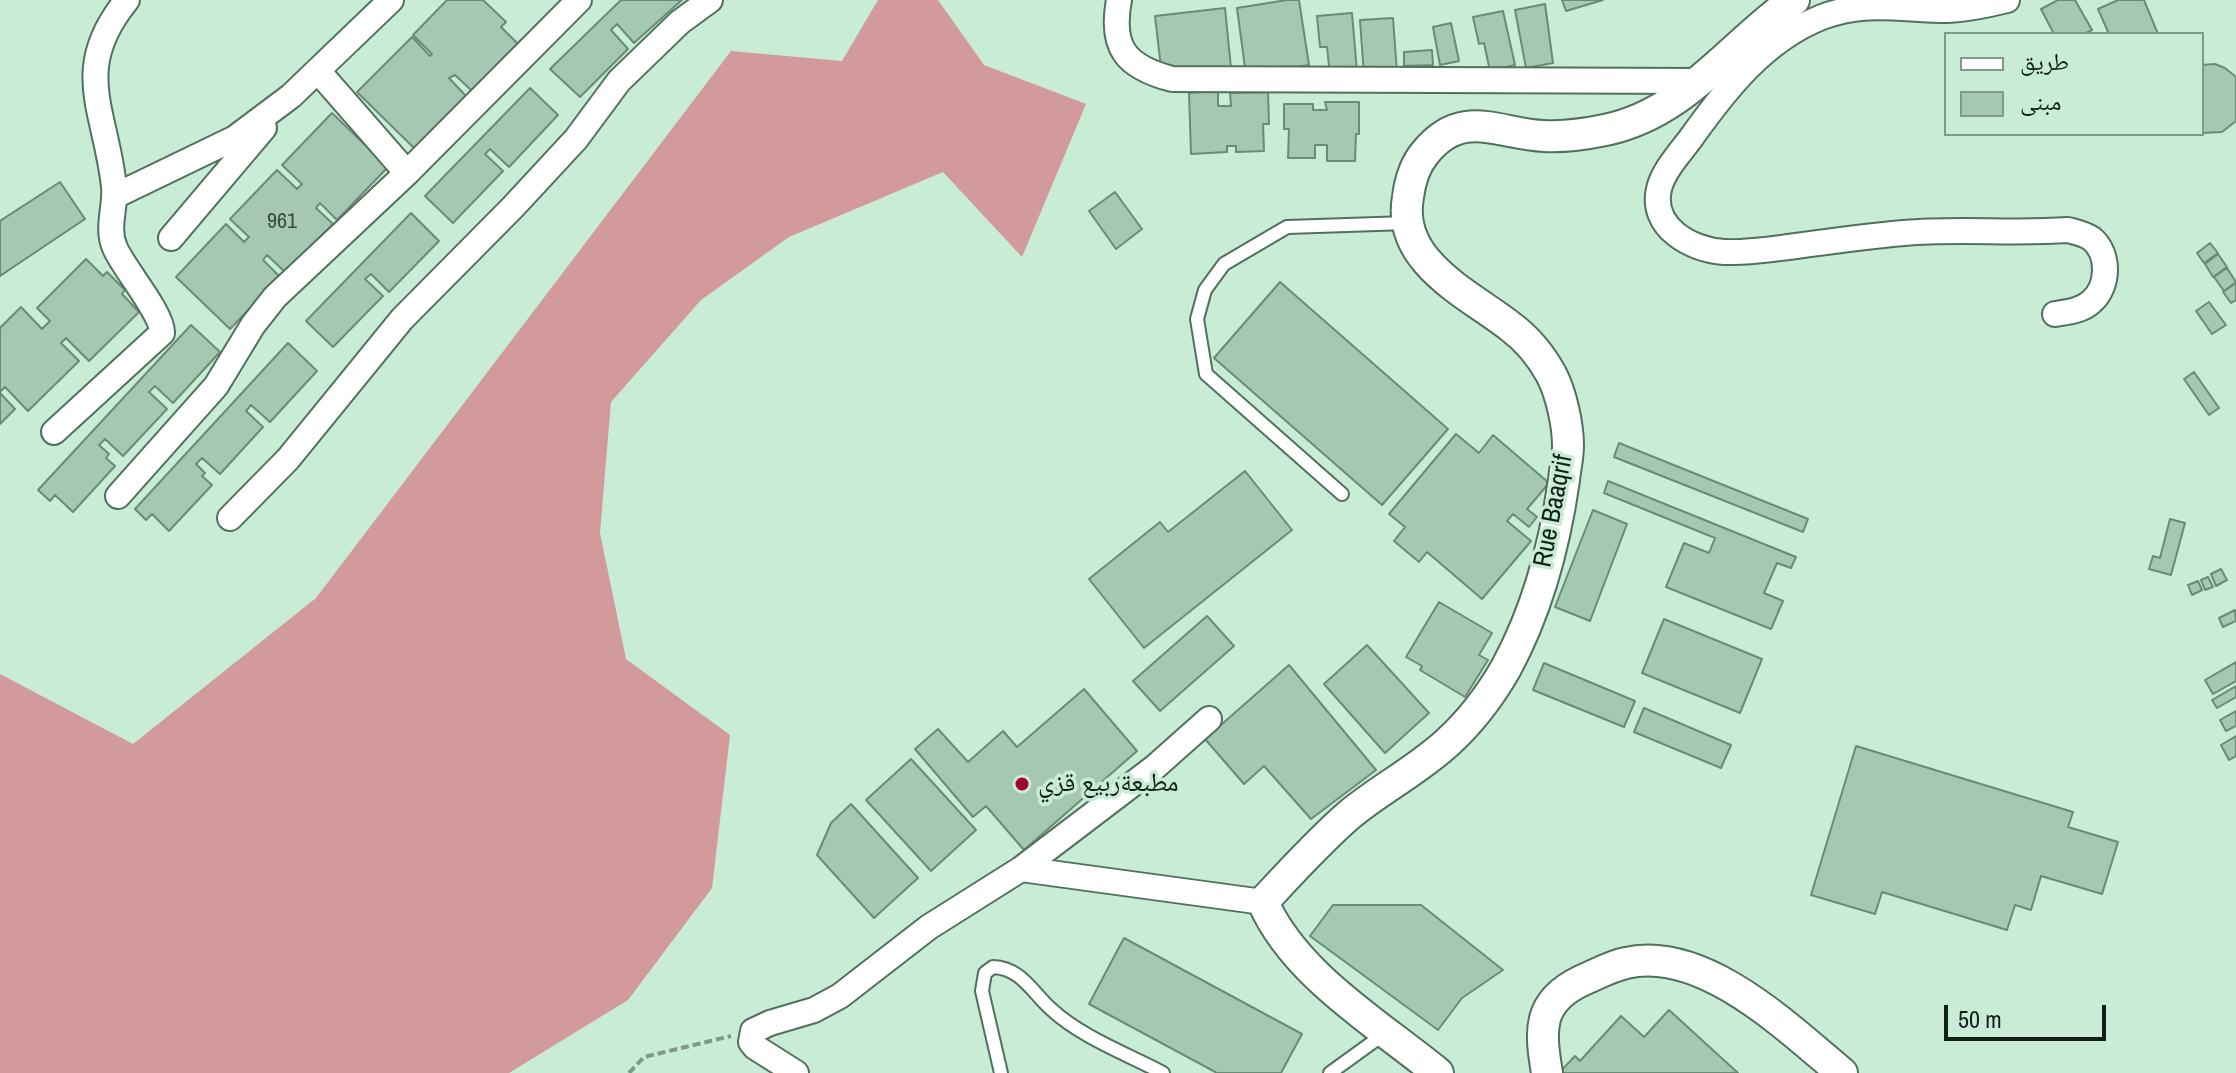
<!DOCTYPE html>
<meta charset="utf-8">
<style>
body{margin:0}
#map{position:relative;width:2236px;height:1073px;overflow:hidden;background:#c8ecd5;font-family:"Archivo Narrow","Noto Naskh Arabic",sans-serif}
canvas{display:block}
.legend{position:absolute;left:1944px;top:32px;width:260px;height:104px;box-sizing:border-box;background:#c8ecd5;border:2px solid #809a89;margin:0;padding:10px 14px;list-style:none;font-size:24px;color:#132018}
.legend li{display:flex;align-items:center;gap:16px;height:40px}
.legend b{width:40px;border:2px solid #809a89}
.scale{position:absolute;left:1944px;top:1005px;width:162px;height:36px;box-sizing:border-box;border:4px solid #132018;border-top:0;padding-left:10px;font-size:24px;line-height:28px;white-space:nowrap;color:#132018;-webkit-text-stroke:6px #c8ecd5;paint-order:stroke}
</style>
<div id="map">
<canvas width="2236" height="1073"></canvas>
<ul class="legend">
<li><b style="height:10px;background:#fff"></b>طريق</li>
<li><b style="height:22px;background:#a6c8b2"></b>مبنى</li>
</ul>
<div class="scale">50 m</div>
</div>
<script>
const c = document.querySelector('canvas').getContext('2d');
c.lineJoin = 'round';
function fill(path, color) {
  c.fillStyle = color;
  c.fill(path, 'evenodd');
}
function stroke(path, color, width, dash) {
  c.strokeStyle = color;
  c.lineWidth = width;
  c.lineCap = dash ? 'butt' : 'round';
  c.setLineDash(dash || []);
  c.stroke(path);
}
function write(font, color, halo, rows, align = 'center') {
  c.font = font + ' "Archivo Narrow","Noto Naskh Arabic",sans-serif';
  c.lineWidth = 7;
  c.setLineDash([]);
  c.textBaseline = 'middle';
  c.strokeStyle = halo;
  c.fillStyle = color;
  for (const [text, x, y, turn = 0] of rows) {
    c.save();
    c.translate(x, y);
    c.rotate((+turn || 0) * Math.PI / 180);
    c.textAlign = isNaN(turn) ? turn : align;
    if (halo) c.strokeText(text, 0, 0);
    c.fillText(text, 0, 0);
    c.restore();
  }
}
fill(new Path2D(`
 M878,0H938L984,65L1086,104L1022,257L943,172L789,237L701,300L611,402L600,533L626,659L730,735L712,888L628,1000L509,1073H0V674L133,744L316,598L731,51L842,61Z`), '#d29a9b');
const building = new Path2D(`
 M447,0H483L506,22L501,27L518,44L472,91L455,75L449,78L466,96L414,148L357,92L412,37L430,56L432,54L413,35Z
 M621,0H682L634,43L617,24L611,30L628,49L580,97L550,69Z
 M1287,0H1299L1309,65L1246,75L1237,8Z
 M1562,0H1603L1566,11Z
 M2058,0H2075L2092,30L2084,34H2054L2041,9Z
 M2118,0H2144L2158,34H2109L2098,9Z
 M1545,4L1553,63L1526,68L1515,10Z
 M1225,8L1231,68L1162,76L1155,16Z
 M1503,11L1515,65L1490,71L1484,43L1479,44L1473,17Z
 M1352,13L1357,72L1330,75L1327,47H1320L1317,16Z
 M1393,18L1397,73L1364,75L1360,20Z
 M1451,23L1459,61L1440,65L1433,27Z
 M1432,50L1433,65L1404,66V52Z
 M2215,64L2225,68L2236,77V121L2222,132L2202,133V65Z
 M530,88L558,115L509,167L490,149L485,154L503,171L453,223L425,196Z
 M1218,91V106H1231L1230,93L1268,92L1269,124H1263L1264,151L1236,152V146H1227V152L1191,154L1189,93Z
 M1325,102H1359V134H1356L1355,161H1327V145H1315V158H1288L1289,129H1284V104H1313V110H1327Z
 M332,113L388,167L337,220L320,203L316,208L333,224L286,273L267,255L263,260L280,277L230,329L176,277L226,224L244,242L249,237L230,219L277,170L297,189L302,184L282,165Z
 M60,182L85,219L0,276V221Z
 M1115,192L1142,229L1116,249L1089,211Z
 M411,213L439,241L389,292L371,274L365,279L383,296L333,347L306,321Z
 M2210,243L2218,253L2204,263L2197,253Z
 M2218,254L2227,267L2213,277L2205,264Z
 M86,259L103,276L107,272L125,290L122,294L139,312L89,361L66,338L61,343L79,361L28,411L5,387L0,392V328L21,307L42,329L50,321L37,308Z
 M2227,268L2236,282L2224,291L2214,277Z
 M1280,282L1448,429L1382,505L1214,358Z
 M2236,283V300L2231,303L2223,292Z
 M2209,302L2226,325L2212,334L2196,311Z
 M191,325L220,352L173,403L155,386L149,392L167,409L123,456L105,439L99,445L109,454L106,458L115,466L73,512L55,495L50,501L38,490Z
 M288,343L317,371L270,422L251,405L246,411L263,427L220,474L202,458L196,464L205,473L202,476L212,485L169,531L152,514L146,520L135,509Z
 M2194,372L2219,408L2209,415L2184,379Z
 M0,393L15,409L0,424Z
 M1456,434L1479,453L1493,435L1549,483L1527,509L1537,517L1529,527L1513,514L1507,521L1531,541L1482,599L1427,552L1419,562L1394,541L1405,527L1389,514Z
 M1619,443L1808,519L1803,532L1614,457Z
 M1245,471L1292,530L1144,648L1089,579L1160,522L1168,532Z
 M1608,481L1796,557L1791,568L1777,563L1764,593L1783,601L1771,629L1666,587L1684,543L1709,553L1715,538L1604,493Z
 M1593,510L1627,524L1590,621L1555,607Z
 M2170,519L2185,523L2171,575L2149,569L2153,556L2160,558Z
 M2221,569L2227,580L2216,586L2211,574Z
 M2208,577L2213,587L2205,590L2201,580Z
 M2198,581L2202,590L2192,595L2188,585Z
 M1439,602L1492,633L1479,655L1488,660L1465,697L1420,670L1422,666L1406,657Z
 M2235,610L2236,621L2223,627L2219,618Z
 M1207,616L1234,646L1160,711L1133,681Z
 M1664,619L1762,659L1740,713L1642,673Z
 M1367,645L1429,713L1385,753L1324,684Z
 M2236,662V681L2213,694L2205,680Z
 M1544,663L1635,701L1624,727L1533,690Z
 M1289,665L1376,770L1311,819L1264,766L1244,784L1205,739Z
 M2236,686V697L2217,708L2212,700Z
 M1084,689L1137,751L1024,850L986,806L973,817L915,749L938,729L968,762L1003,731L1017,747Z
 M1644,708L1731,745L1721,768L1634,732Z
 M2236,711V726L2226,731L2220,720Z
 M2236,736V756L2229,760L2221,745Z
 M1856,746L2073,812L2068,827L2118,842L2102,894L2041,876L2031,910L2015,905L2007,930L1882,892L1875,914L1811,895Z
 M911,759L976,830L931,871L866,800Z
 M851,804L918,878L874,918L817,855L831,823Z
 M1333,905H1421L1503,970L1462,998L1438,1030L1310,936Z
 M1124,938L1302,1034L1281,1073H1217L1089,1004Z
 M1669,1010L1738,1073H1559L1575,1056L1580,1061L1621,1016L1644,1037Z`);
fill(building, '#a6c8b2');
stroke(building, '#6a8b76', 2);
const service = new Path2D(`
 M1342,494L1206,374L1197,319L1205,290L1224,264L1287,227L1407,223
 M1001,1073L982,991L985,973L993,967C1021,968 1032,992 1051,1009C1081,1037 1127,1054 1163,1073
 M1330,1073L1384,1034`);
const minor = new Path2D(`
 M1119,0C1110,48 1126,67 1172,79L1699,81
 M2007,0C1987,5 1968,9 1948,10C1902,10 1867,0 1822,17C1764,40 1726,89 1691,138C1680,153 1663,171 1659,189C1650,227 1691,250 1724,252C1748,253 1772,249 1796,246C1832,241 1868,236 1904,233C1958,228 2013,234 2068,230C2076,232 2085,234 2092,239C2110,254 2109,287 2091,302C2081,311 2067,312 2055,314
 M318,71L407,173
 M115,196L235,138L291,96L391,0
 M171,238L264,128
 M54,432L162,333C163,314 124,269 115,248C106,228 116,207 114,187C106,110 70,70 127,0
 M118,496L216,386L253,325L275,297L407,173L579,0
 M230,518L288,459L402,319L513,207L576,139L619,81L680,22L710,0
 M1209,719L1155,767L1021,869L1263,902
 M796,1073L755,1047L751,1042L753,1031L770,1023L814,1010L840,996L929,927L1021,869`);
const tertiary = new Path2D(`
 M1438,1073C1378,1024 1294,974 1263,902C1291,872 1318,842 1349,815C1380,789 1418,770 1448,742C1472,720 1490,696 1506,668C1537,611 1555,543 1564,480C1565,469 1568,457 1568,446C1568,424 1561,393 1551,374C1541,356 1527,339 1511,327C1469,294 1396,262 1408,197C1410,181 1415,165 1425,153C1462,107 1498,134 1544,136C1564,137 1586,134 1605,130C1685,114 1731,44 1794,0
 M1547,1073C1540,1031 1537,1002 1581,981C1595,975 1611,966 1626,963C1703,945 1788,1028 1842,1073`);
stroke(service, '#51715d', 16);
stroke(minor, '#51715d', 28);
stroke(tertiary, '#51715d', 34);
stroke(new Path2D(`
 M629,1073L644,1057L731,1036`), '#7e9988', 4, [8, 4]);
stroke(service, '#fff', 12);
stroke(minor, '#fff', 24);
stroke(tertiary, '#fff', 30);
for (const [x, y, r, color] of [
 [1022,784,8,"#a2032e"]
]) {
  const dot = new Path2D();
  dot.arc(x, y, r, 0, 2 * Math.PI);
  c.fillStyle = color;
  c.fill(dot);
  stroke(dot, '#c8ecd5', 3);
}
write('22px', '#384a3e', null, [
 ["961",282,222]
]);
write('26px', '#132018', '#c8ecd5', [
 ["Rue Baaqrif",1554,511,-79]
]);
write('26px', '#132018', '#c8ecd5', [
 ["مطبعةربيع قزي",1038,784]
], 'left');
</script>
